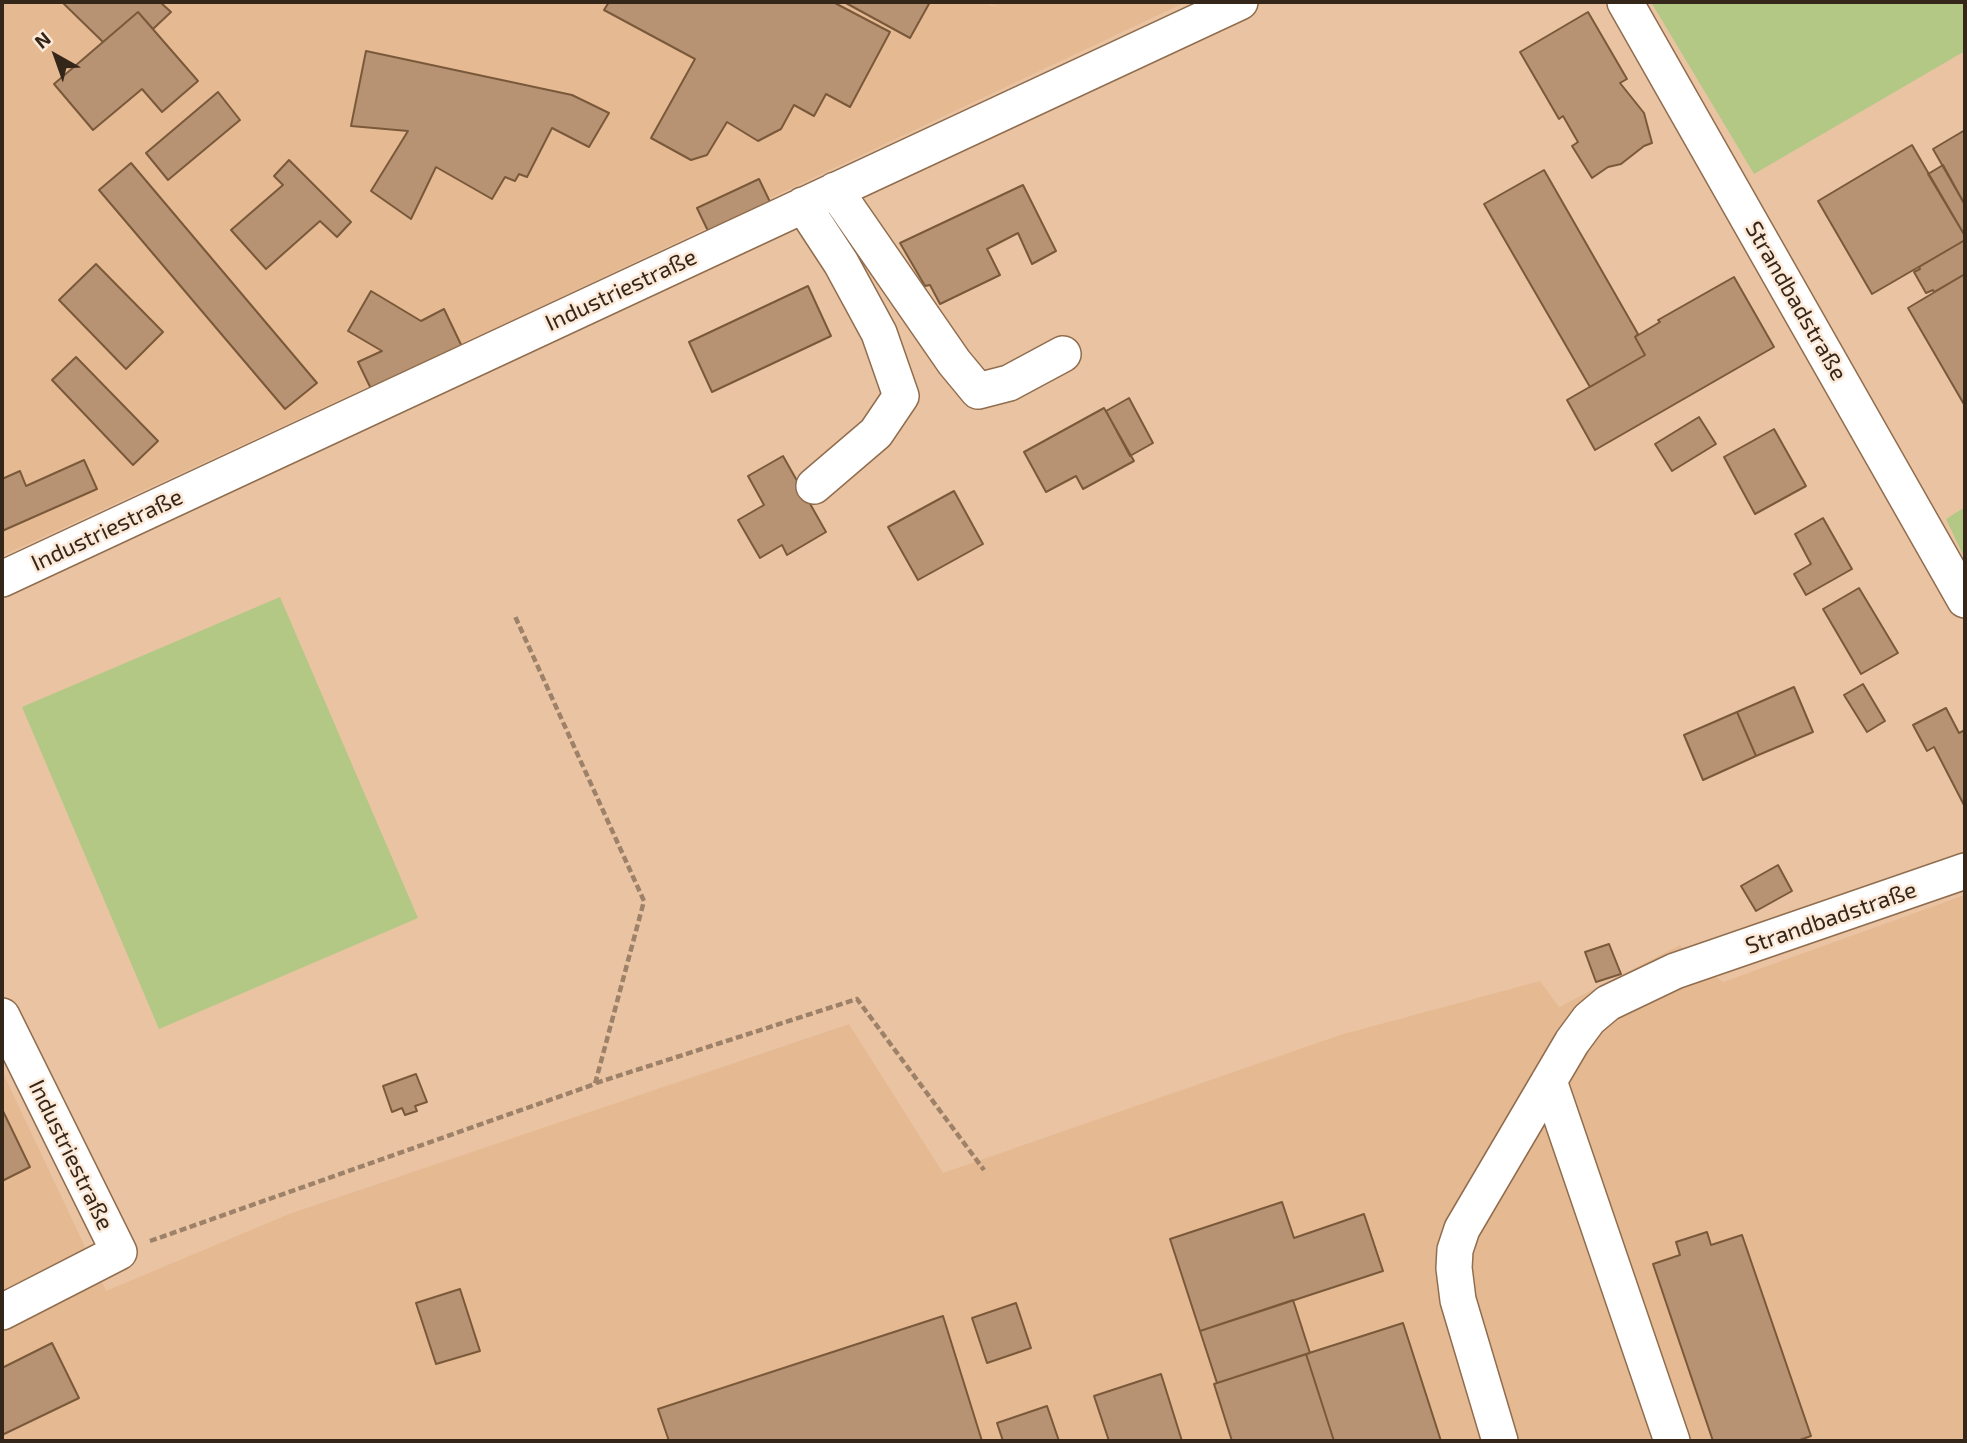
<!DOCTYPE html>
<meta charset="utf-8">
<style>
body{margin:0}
#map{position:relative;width:1967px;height:1443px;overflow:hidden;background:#eac4a2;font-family:"Exo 2",sans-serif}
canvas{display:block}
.frame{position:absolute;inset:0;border:4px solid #342618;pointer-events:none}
.north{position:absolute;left:21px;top:21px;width:70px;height:70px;-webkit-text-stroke:5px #fde9d8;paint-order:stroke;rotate:320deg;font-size:19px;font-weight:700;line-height:28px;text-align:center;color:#342618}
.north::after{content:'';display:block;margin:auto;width:24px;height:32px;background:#342618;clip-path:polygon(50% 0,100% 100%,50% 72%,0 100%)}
</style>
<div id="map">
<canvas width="1967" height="1443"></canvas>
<div class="frame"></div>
<div class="north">N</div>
</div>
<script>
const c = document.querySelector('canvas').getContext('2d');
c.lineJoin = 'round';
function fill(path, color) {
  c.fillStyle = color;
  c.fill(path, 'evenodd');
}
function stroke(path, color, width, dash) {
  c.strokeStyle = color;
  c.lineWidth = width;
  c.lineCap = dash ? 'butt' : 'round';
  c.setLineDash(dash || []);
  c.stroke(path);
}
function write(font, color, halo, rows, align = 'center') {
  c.font = font + ' "Exo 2",sans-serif';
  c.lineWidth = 5;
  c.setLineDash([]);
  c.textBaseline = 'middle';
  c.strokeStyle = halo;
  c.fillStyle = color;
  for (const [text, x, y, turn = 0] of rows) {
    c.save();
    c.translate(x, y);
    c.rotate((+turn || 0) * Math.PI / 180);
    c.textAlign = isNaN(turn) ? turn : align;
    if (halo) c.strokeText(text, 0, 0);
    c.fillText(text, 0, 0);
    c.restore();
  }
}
fill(new Path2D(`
 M2,2H982L1002,9L987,2H1186L495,328L2,556Z
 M1965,895V1441H2V1071L106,1291L289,1214L849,1024L943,1173L1340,1035L1540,981L1559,1007L1680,945L1696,964L1723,982Z`), '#e5b992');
fill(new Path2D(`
 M1651,2H1965V51L1754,174Z
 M1965,507V559L1946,519Z
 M280,597L418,918L159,1029L22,707Z`), '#b2c884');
const building = new Path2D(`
 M62,2H160L171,12L153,29L138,12L103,42Z
 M609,2H833L890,32L850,107L826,94L814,116L794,105L781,129L758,141L727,122L707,155L691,160L651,138L695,59L604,10Z
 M844,2H930L910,38Z
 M138,12L198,81L162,112L142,89L93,130L54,84Z
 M1588,12L1627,79L1620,83L1644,113L1652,143L1644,146L1621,164L1608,167L1592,178L1572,146L1578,142L1563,116L1559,119L1520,52Z
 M366,51L572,95L609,113L589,147L552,128L527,177L519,174L515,181L505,177L492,199L436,167L411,219L371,191L408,131L351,126Z
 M218,92L240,120L168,180L146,153Z
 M1965,130V205L1933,149Z
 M1912,145L1965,236V240L1872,294L1818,201Z
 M289,160L351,222L337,237L320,221L266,269L231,230L283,185L274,176Z
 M131,163L317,383L285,409L99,190Z
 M1943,165L1965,205V236L1928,174Z
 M1544,170L1638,334L1635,337L1645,355L1590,387L1484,204Z
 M759,179L771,204L709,233L697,208Z
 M1023,185L1056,251L1032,264L1018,233L987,249L1000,275L940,304L930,285L925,286L900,243Z
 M1965,240V274L1934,292L1933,290L1926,293L1914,272L1920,269L1919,267Z
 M96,264L163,332L126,369L59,300Z
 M1965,274V406L1908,308Z
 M1734,277L1774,347L1595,450L1567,400L1645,355L1635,337L1660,322L1658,320Z
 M808,286L831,336L712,392L689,342Z
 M371,291L421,321L444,309L465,353L375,397L358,362L382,351L348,331Z
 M76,357L158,441L133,465L52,380Z
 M1129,398L1153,443L1130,456L1106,411Z
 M1104,408L1134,461L1083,489L1076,476L1046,492L1024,452Z
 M1699,417L1716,444L1672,471L1655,444Z
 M1774,429L1806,486L1755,514L1724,457Z
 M783,456L826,532L787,555L782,545L760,558L738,520L764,505L748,476Z
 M84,460L97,489L2,531V479L20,471L26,486Z
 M954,491L983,544L918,580L888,527Z
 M1823,518L1852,569L1806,595L1794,574L1811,564L1795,534Z
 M1859,588L1898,653L1861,674L1823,609Z
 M1863,684L1885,721L1867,732L1844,695Z
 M1794,687L1813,732L1756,756L1737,712Z
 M1946,708L1959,733L1965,730V807L1934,747L1927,751L1913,725Z
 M1737,712L1756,756L1703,780L1684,735Z
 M1778,865L1792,891L1756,911L1741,886Z
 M1609,944L1621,974L1596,982L1585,952Z
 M416,1074L427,1102L415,1106L417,1111L405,1115L402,1108L392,1112L383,1086Z
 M2,1109L30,1167L2,1181Z
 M1282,1202L1294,1238L1364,1214L1383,1271L1200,1331L1170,1239Z
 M1707,1232L1711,1245L1742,1235L1811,1436L1797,1441H1713L1653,1264L1680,1255L1676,1242Z
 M460,1289L480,1351L436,1364L416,1303Z
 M1293,1300L1310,1353L1217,1383L1200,1331Z
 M1016,1303L1031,1348L987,1363L972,1318Z
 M943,1316L982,1441H669L658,1409Z
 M1403,1323L1441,1441H1334L1306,1354Z
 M52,1343L79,1398L2,1435V1368Z
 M1306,1354L1334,1441H1232L1214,1384Z
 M1161,1374L1182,1441H1109L1094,1396Z
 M1047,1406L1059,1441H1003L997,1423Z`);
fill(building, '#b89373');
stroke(building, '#7a593a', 2);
const minor = new Path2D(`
 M1625,2L1965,600
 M835,190L954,362L978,391L1009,383L1063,354
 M803,205L841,263L879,333L901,396L876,433L814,486
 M2,579L1240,2
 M2,1016L119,1252L2,1312
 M1549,1081L1672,1441
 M1500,1441L1458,1300L1454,1268L1455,1250L1462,1229L1572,1042L1589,1019L1608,1003L1675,971L1965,871`);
stroke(minor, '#906d4e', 38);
stroke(new Path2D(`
 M596,1083L857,999L984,1170
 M150,1241L595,1084L644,901L514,614`), '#9d8168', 4.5, [7, 3.5]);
stroke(minor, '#fff', 35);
write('23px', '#342618', '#fde9d8', [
 ["Industriestraße",621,290,-25],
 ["Strandbadstraße",1796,301,60],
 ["Industriestraße",107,530,-25],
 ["Strandbadstraße",1831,918,-19],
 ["Industriestraße",71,1155,64]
]);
</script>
